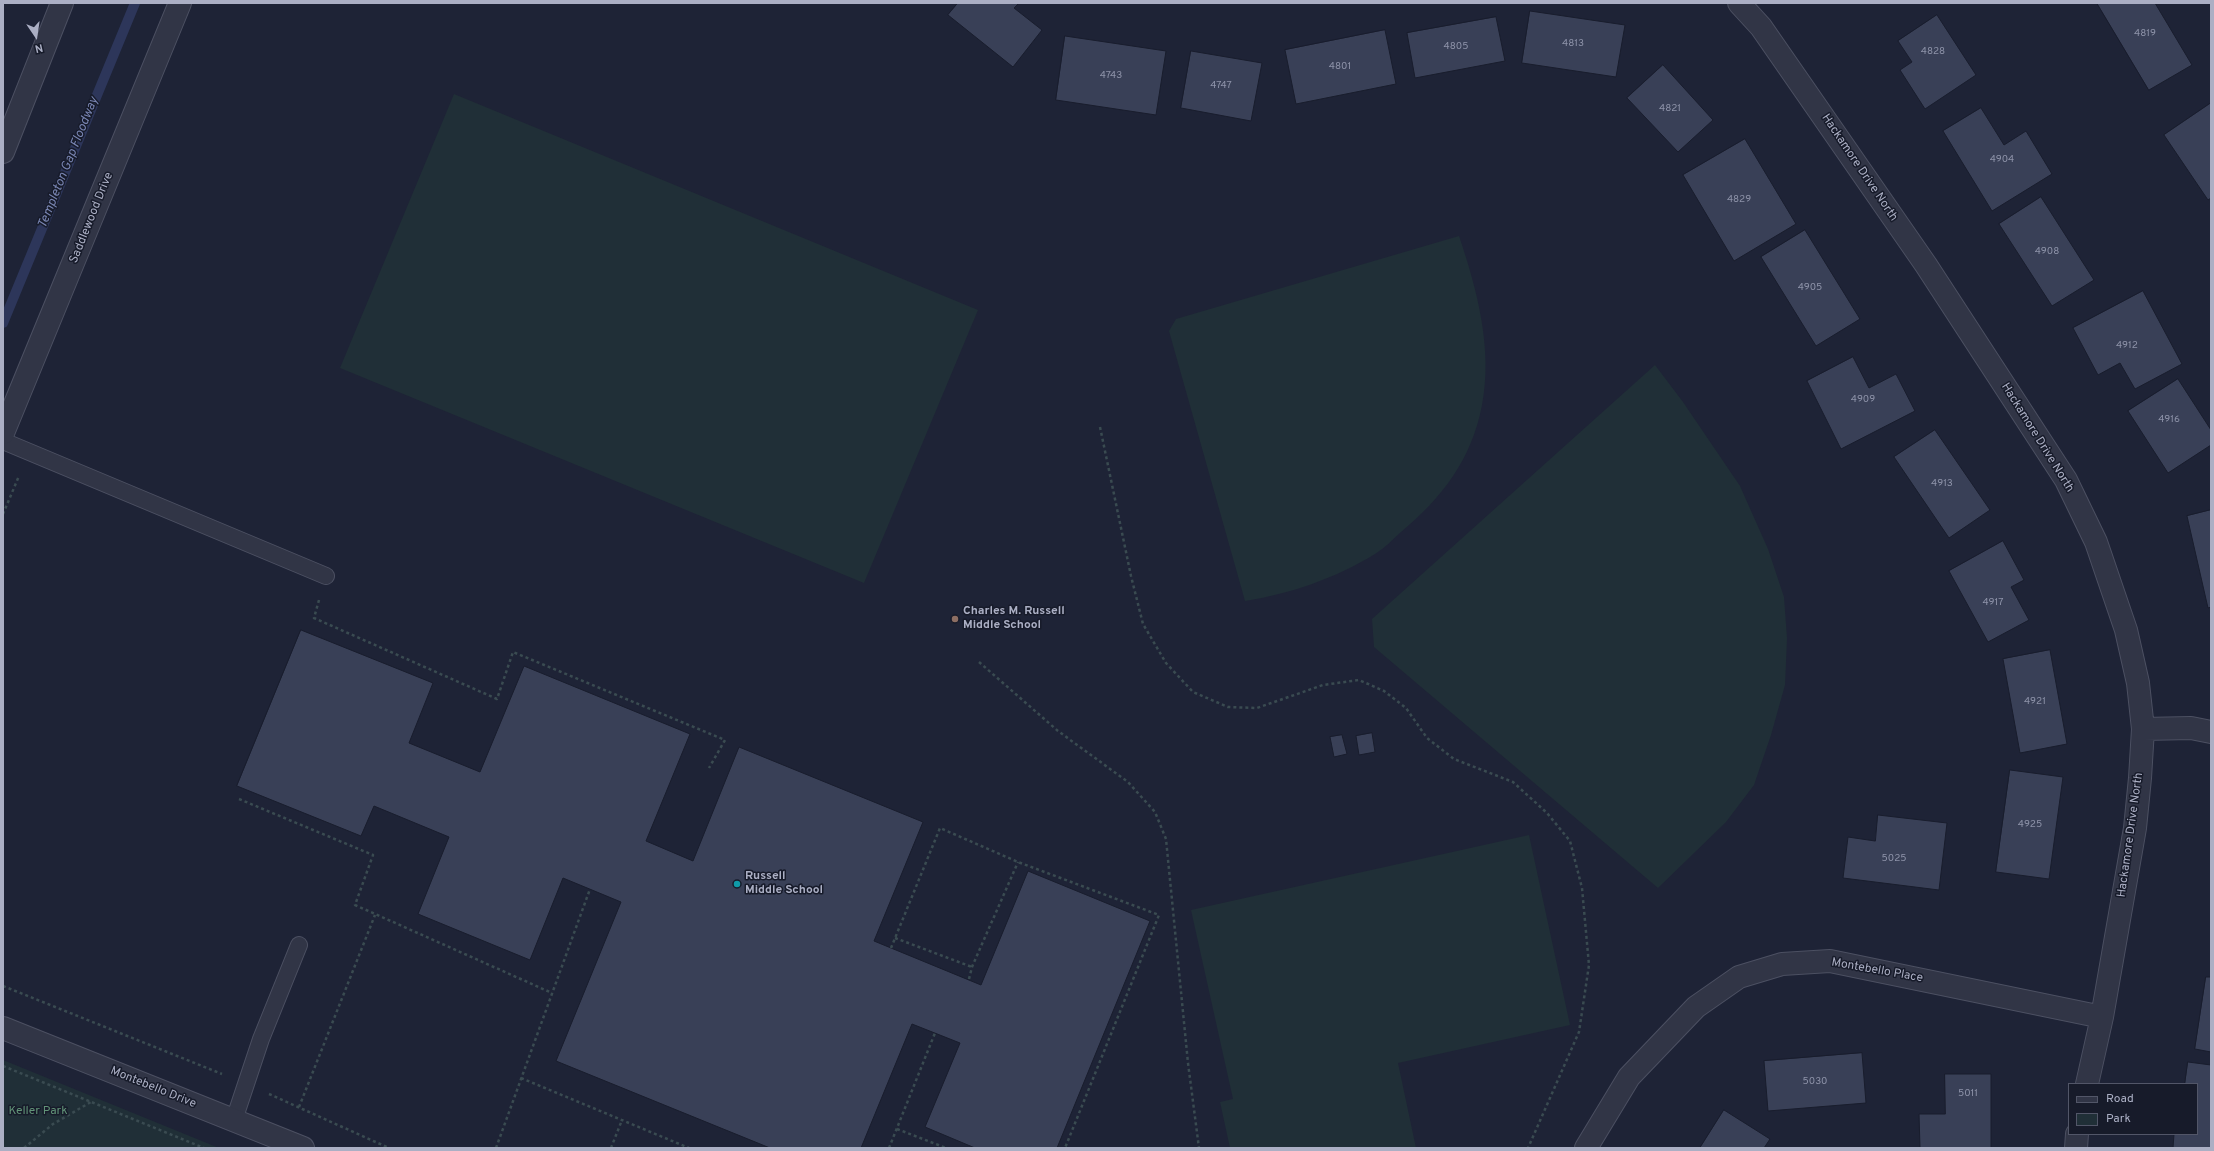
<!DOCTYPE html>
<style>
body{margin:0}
#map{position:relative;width:2214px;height:1151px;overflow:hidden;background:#1e2336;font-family:Overpass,sans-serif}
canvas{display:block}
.frame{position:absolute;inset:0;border:4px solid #abafc4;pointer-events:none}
.legend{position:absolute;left:2068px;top:1083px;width:130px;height:52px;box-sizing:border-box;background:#171b2a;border:1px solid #525668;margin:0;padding:5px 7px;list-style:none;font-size:12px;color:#abafc4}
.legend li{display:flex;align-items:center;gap:8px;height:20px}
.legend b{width:20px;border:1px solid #525668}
.north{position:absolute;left:16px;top:16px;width:40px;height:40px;-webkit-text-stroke:3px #171b2a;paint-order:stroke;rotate:167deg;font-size:11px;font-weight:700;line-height:16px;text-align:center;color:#abafc4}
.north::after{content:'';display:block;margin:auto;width:14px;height:18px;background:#abafc4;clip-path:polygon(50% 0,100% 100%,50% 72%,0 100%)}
</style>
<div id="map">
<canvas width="2214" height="1151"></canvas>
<div class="frame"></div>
<ul class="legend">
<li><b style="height:5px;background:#313546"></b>Road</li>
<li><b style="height:11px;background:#202f37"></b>Park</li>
</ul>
<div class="north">N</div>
</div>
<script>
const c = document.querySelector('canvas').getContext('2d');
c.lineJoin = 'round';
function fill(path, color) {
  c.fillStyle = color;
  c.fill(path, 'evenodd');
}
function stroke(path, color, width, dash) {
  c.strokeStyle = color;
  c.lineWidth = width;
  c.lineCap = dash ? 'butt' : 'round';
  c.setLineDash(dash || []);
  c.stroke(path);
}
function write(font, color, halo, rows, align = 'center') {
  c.font = font + ' Overpass,sans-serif';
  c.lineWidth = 3;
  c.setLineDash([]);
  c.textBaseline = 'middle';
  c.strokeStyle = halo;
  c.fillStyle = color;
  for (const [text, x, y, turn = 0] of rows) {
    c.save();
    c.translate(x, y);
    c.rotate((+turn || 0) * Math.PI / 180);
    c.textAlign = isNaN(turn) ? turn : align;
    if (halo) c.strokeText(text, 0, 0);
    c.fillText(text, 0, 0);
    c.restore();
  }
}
fill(new Path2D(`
 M454,94L978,310L864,583L340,368Z
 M1459,236C1477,289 1493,349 1482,405C1472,459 1442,498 1401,532C1393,539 1385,548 1375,554C1336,578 1290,594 1245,601L1169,331L1176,319Z
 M1655,365L1683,402L1740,486L1768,549L1784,597L1787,638L1785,685L1771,735L1754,785L1726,822L1658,888L1374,647L1372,619Z
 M1529,835L1570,1025L1398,1063L1416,1148H1230L1220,1102L1233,1099L1191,910Z
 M3,1060L219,1148H3Z`), '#202f37');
stroke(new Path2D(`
 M3,323L135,3`), '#2d365a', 10);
const building = new Path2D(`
 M958,3H1019L1014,8L1042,30L1013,67L948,15Z
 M2097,3H2155L2192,65L2149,90Z
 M1530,11L1625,25L1616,77L1522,63Z
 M1937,15L1976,75L1925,109L1900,70L1912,62L1898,41Z
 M1496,17L1505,61L1415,78L1407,33Z
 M1385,30L1396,84L1296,104L1285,50Z
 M1065,36L1166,51L1156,115L1056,100Z
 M1191,51L1262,63L1251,121L1181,108Z
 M1663,65L1713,120L1678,152L1627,98Z
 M2211,103V198L2208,200L2164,135Z
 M1981,108L2004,145L2026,131L2052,174L1992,211L1943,131Z
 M1745,139L1796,224L1734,261L1683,175Z
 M2041,197L2094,280L2052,306L1999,224Z
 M1805,230L1860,319L1816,346L1761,257Z
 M2143,291L2182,364L2135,389L2120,363L2098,375L2073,328Z
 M1853,357L1869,388L1896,374L1915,411L1841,449L1807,381Z
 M2178,379L2211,430V445L2168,473L2128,411Z
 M1935,430L1990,510L1949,538L1894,457Z
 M2211,510V607L2208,608L2187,516Z
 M2003,541L2024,580L2011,587L2029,620L1988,642L1949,571Z
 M301,630L433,683L409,743L480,772L524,666L690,734L646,841L693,861L739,747L923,822L874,941L981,985L1028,871L1150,921L1057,1148H975L925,1127L960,1043L912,1024L861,1148H770L556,1061L621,902L563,878L530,960L418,914L449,837L374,806L361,836L237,786Z
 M2050,650L2067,744L2020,753L2003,659Z
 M1372,733L1375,752L1359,755L1356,736Z
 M1342,735L1347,754L1334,757L1330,737Z
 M2010,770L2063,777L2049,879L1996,872Z
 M1878,815L1947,823L1939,890L1843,878L1848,837L1875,841Z
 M2206,977H2211V1052L2195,1049Z
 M1862,1053L1866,1103L1768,1111L1764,1061Z
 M2188,1062L2211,1065V1148H2173L2174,1134H2197V1084H2185Z
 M1945,1074H1991V1148H1920L1919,1114H1945Z
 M1724,1110L1770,1139L1764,1148H1700Z`);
fill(building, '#394057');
stroke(building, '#191d2d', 1);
const service = new Path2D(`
 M3,441L326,576
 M234,1120L261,1039L299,945`);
const minor = new Path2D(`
 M1739,3L1761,27L1926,265L2066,480L2096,542L2126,630L2138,683L2143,729L2140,778L2135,828L2102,1017L2087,1084
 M3,433L180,3
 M2143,729L2191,728L2211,732
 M1586,1148L1629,1077L1696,1007L1739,977L1782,964L1830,961L2102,1017
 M2076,1148L2077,1134`);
const tertiary = new Path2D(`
 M3,152L62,3
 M3,1028L303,1148`);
stroke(service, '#4c5062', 18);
stroke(minor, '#4c5062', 24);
stroke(tertiary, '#4c5062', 24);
stroke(new Path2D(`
 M1100,427L1131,576L1143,624L1166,663L1193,692L1228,707L1257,708L1323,685L1359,680L1384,691L1406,708L1427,738L1454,759L1513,782L1547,813L1570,841L1582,888L1589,965L1579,1032L1528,1148
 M3,514L19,476
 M319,600L314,618L497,699L513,652L725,740L709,768
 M979,662L1058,731L1128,782L1155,812L1166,839L1188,1063L1199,1148
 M239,799L373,855L355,905L552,993
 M895,938L972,967
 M891,948L940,828L1018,862L1159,915L1065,1148
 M969,979L972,967L1018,862
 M3,986L222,1074
 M3,1066L204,1148
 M521,1078L689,1148
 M269,1094L389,1148
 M299,1107L375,915
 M897,1129L946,1148
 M24,1148L53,1124L91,1102
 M496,1148L590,889
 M611,1148L622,1120
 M889,1148L935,1033`), '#3a4b51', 2.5, [3, 3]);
stroke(service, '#313546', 16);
stroke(minor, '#313546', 22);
stroke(tertiary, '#313546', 22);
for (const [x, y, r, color] of [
 [955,619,4,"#8d6e63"],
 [737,884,4,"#0f9aa8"]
]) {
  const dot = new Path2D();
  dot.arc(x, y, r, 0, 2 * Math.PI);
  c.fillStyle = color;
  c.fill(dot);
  stroke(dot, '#171b2a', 1.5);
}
write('10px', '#8e93a9', null, [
 ["4819",2145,34],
 ["4813",1573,44],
 ["4805",1456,47],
 ["4828",1933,52],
 ["4801",1340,67],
 ["4743",1111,76],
 ["4747",1221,86],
 ["4821",1670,109],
 ["4904",2002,160],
 ["4829",1739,200],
 ["4908",2047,252],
 ["4905",1810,288],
 ["4912",2127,346],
 ["4909",1863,400],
 ["4916",2169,420],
 ["4913",1942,484],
 ["4917",1993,603],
 ["4921",2035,702],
 ["4925",2030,825],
 ["5025",1894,859],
 ["5030",1815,1082],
 ["5011",1968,1094]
]);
write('12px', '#abafc4', '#171b2a', [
 ["Hackamore Drive North",1859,168,56],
 ["Saddlewood Drive",92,218,-68],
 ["Hackamore Drive North",2037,438,58],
 ["Hackamore Drive North",2131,835,-82],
 ["Montebello Place",1877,971,10],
 ["Montebello Drive",153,1088,22]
]);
write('bold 12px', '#abafc4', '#171b2a', [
 ["Charles M. Russell",963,612],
 ["Middle School",963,626],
 ["Russell",745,877],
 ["Middle School",745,891]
], 'left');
write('12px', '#629478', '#171b2a', [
 ["Keller Park",38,1112]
]);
write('italic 13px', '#7985b2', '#171b2a', [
 ["Templeton Gap Floodway",69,163,-68]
]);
</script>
